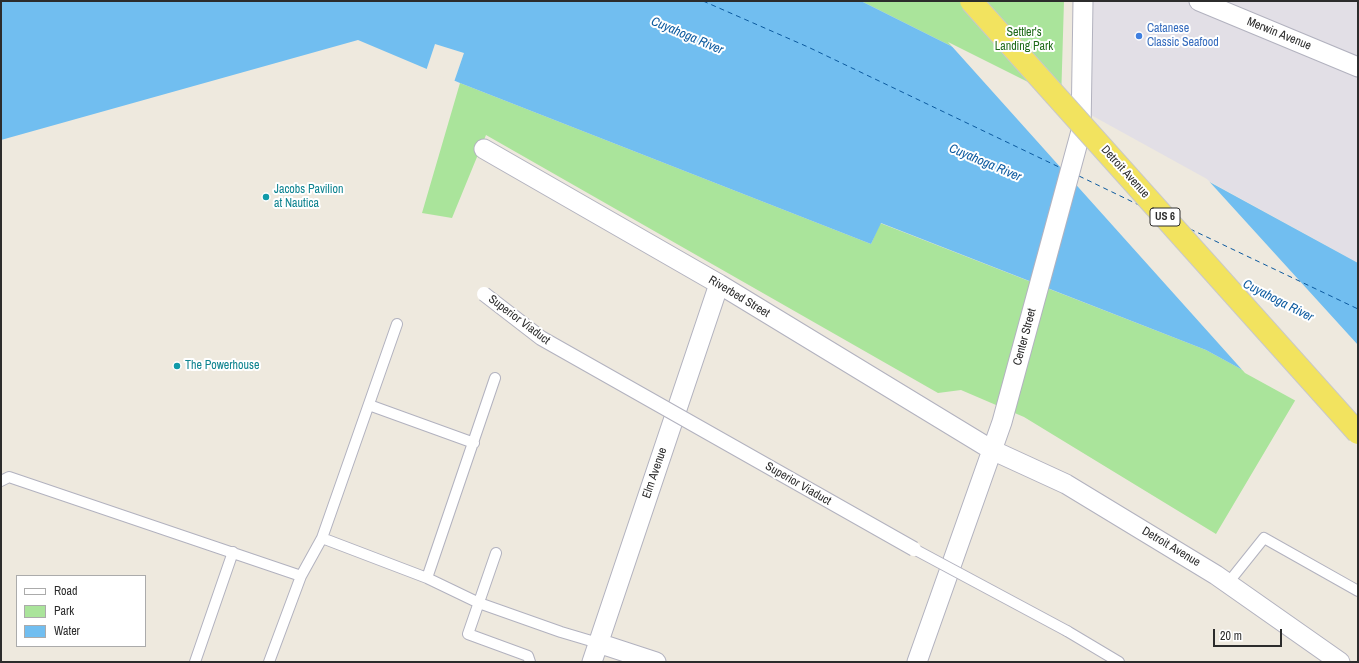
<!DOCTYPE html>
<style>
body{margin:0}
#map{position:relative;width:1359px;height:663px;overflow:hidden;background:#eee9de;font-family:"Archivo Narrow",sans-serif}
canvas{display:block}
.frame{position:absolute;inset:0;border:2px solid #2c2c2c;pointer-events:none}
.legend{position:absolute;left:16px;top:575px;width:130px;height:72px;box-sizing:border-box;background:#fff;border:1px solid #ababab;margin:0;padding:5px 7px;list-style:none;font-size:12px;color:#2c2c2c}
.legend li{display:flex;align-items:center;gap:8px;height:20px}
.legend b{width:20px;border:1px solid #ababab}
.scale{position:absolute;left:1213px;top:629px;width:69px;height:18px;box-sizing:border-box;border:2px solid #2c2c2c;border-top:0;padding-left:5px;font-size:12px;line-height:14px;white-space:nowrap;color:#2c2c2c;-webkit-text-stroke:3px #fff;paint-order:stroke}
</style>
<div id="map">
<canvas width="1359" height="663"></canvas>
<div class="frame"></div>
<ul class="legend">
<li><b style="height:5px;background:#fff"></b>Road</li>
<li><b style="height:11px;background:#aae49b"></b>Park</li>
<li><b style="height:11px;background:#71bef0"></b>Water</li>
</ul>
<div class="scale">20 m</div>
</div>
<script>
const c = document.querySelector('canvas').getContext('2d');
c.lineJoin = 'round';
function fill(path, color) {
  c.fillStyle = color;
  c.fill(path, 'evenodd');
}
function stroke(path, color, width, dash) {
  c.strokeStyle = color;
  c.lineWidth = width;
  c.lineCap = dash ? 'butt' : 'round';
  c.setLineDash(dash || []);
  c.stroke(path);
}
function write(font, color, halo, rows, align = 'center') {
  c.font = font + ' "Archivo Narrow",sans-serif';
  c.lineWidth = 4;
  c.setLineDash([]);
  c.textBaseline = 'middle';
  c.strokeStyle = halo;
  c.fillStyle = color;
  for (const [text, x, y, turn = 0] of rows) {
    c.save();
    c.translate(x, y);
    c.rotate((+turn || 0) * Math.PI / 180);
    c.textAlign = isNaN(turn) ? turn : align;
    if (halo) c.strokeText(text, 0, 0);
    c.fillText(text, 0, 0);
    c.restore();
  }
}
fill(new Path2D(`
 M1081,1H1358V263L1072,106Z`), '#e2dfe6');
fill(new Path2D(`
 M861,1H1064L1061,101Z
 M460,83L871,244L880,223L1206,350L1296,399L1216,534L1024,417L961,390L938,393L486,135L452,218L422,213Z`), '#aae49b');
fill(new Path2D(`
 M1,1H861L1061,101L1358,263V433L1206,350L881,223L871,244L460,83L358,40L1,140Z`), '#71bef0');
fill(new Path2D(`
 M948,42L1062,99L1207,179L1358,345V435L1245,373Z
 M435,44L464,53L454,82L426,71Z`), '#eee9de');
stroke(new Path2D(`
 M703,1L808,47L1061,168
 M1079,176L1139,205
 M1190,229L1358,309`), '#0c5a9f', 1, [5, 4]);
const service = new Path2D(`
 M369,405L474,443
 M1,481L9,477L301,576
 M322,538L427,578L479,603L561,632L598,643
 M496,553L468,634L528,656L530,662
 M427,578L495,378
 M1228,583L1264,538L1358,591
 M1067,631L1119,662
 M195,662L233,552
 M269,662L301,576L322,538L397,324`);
const minor = new Path2D(`
 M1199,1L1358,67
 M484,149L719,284L992,450L1066,484L1216,575L1340,662
 M598,643L656,662
 M592,662L719,284
 M917,662L1002,422L1081,131L1083,1`);
stroke(service, '#b2b2bf', 12);
stroke(minor, '#b2b2bf', 21);
stroke(service, '#fff', 10);
stroke(minor, '#fff', 19);
const serviceBridge = new Path2D(`
 M914,549L1067,631`);
const pedestrianBridge = new Path2D(`
 M484,294L541,338L914,549`);
const primaryBridge = new Path2D(`
 M971,1L1358,433`);
stroke(serviceBridge, '#b2b2bf', 12, []);
stroke(pedestrianBridge, '#b2b2bf', 16, []);
stroke(primaryBridge, '#c8c8c8', 24, []);
stroke(serviceBridge, '#fff', 10);
stroke(pedestrianBridge, '#fff', 14);
stroke(primaryBridge, '#f2e35f', 22);
for (const [x, y, r, color] of [
 [1139,36,4,"#3f7fe0"],
 [266,197,4,"#0f9aa8"],
 [177,366,4,"#0f9aa8"]
]) {
  const dot = new Path2D();
  dot.arc(x, y, r, 0, 2 * Math.PI);
  c.fillStyle = color;
  c.fill(dot);
  stroke(dot, '#fff', 1.5);
}
for (const [x, y, w] of [
 [1165,217,30]
]) {
  const box = new Path2D();
  box.roundRect(x - w / 2, y - 9, w, 18, 3);
  c.fillStyle = '#fff';
  c.fill(box);
  stroke(box, '#2c2c2c', 1);
}
write('bold 11px', '#2c2c2c', null, [
 ["US 6",1165,217]
]);
write('12px', '#366cbe', '#fff', [
 ["Catanese",1147,29],
 ["Classic Seafood",1147,43]
], 'left');
write('12px', '#206b1a', '#fff', [
 ["Settler's",1024,33],
 ["Landing Park",1024,47]
]);
write('12px', '#2c2c2c', '#fff', [
 ["Merwin Avenue",1279,34,22],
 ["Detroit Avenue",1125,172,48],
 ["Riverbed Street",739,297,31],
 ["Superior Viaduct",519,320,37],
 ["Center Street",1025,337,-75],
 ["Elm Avenue",655,473,-71],
 ["Superior Viaduct",798,484,30],
 ["Detroit Avenue",1171,547,31]
]);
write('12px', '#0d838f', '#fff', [
 ["Jacobs Pavilion",274,190],
 ["at Nautica",274,204],
 ["The Powerhouse",185,366]
], 'left');
write('italic 13px', '#0c5a9f', '#fff', [
 ["Cuyahoga River",687,36,23],
 ["Cuyahoga River",985,163,23],
 ["Cuyahoga River",1278,301,27]
]);
</script>
